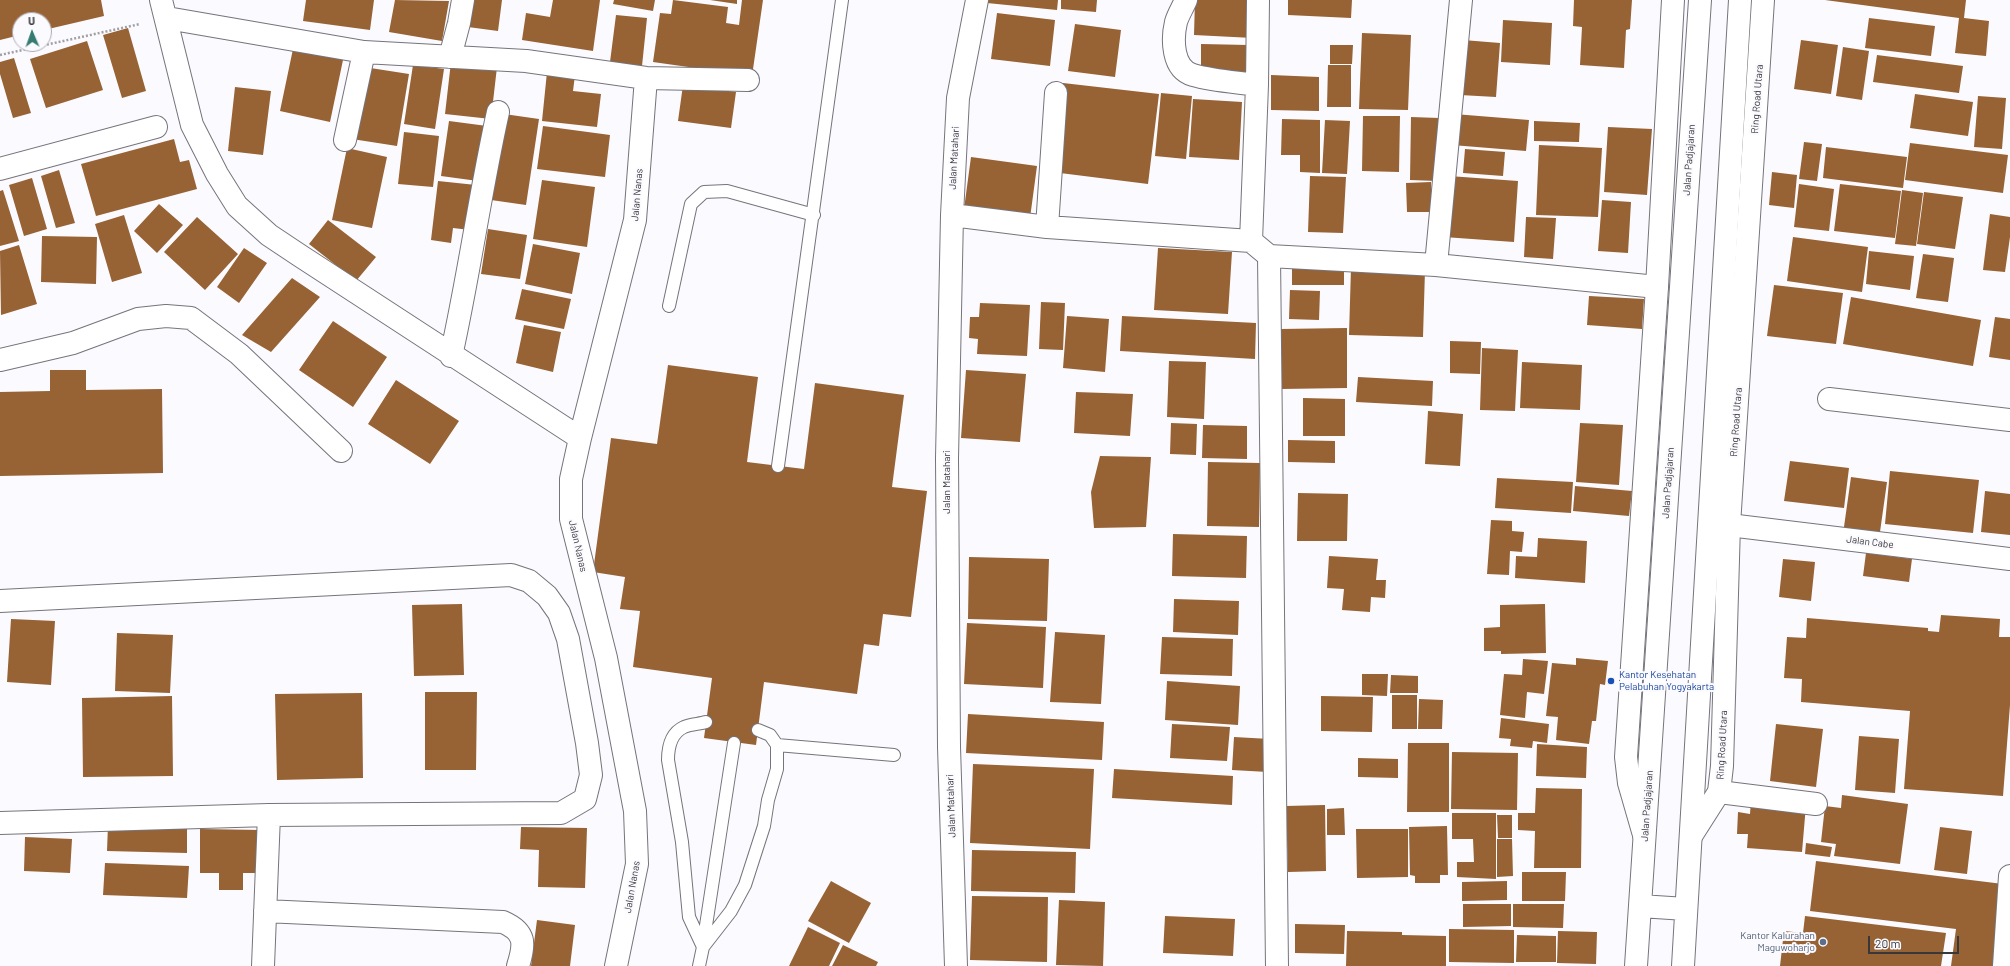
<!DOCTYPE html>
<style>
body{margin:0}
#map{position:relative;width:2010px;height:966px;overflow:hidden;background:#fbfafe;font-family:Barlow,sans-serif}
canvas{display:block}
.north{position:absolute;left:12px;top:12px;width:40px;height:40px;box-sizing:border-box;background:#fbfafe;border:1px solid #adacb0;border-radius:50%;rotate:358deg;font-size:11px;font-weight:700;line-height:16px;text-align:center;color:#38383b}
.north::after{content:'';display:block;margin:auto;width:14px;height:18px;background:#367b71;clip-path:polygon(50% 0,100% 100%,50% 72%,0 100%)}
.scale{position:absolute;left:1868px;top:936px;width:91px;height:18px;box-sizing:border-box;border:2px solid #38383b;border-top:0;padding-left:5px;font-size:12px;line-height:14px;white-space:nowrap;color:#38383b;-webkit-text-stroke:3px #fbfafe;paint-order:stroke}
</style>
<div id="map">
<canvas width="2010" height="966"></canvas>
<div class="north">U</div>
<div class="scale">20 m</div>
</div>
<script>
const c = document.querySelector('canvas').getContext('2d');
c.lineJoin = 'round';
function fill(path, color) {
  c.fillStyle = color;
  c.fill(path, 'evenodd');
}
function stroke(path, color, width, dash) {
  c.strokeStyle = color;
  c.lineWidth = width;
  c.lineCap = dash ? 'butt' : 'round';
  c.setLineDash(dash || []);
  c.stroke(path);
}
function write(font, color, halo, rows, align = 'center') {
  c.font = font + ' Barlow,sans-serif';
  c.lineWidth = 4;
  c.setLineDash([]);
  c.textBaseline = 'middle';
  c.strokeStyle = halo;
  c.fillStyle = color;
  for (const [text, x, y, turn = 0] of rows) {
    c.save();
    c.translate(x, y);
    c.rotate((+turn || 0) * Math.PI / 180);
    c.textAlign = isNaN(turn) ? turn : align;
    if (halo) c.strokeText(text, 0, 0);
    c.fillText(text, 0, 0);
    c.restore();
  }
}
fill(new Path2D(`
 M0,0H101L104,16L44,30V20H20V35L0,40Z
 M306,0H374L370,30L303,21Z
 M395,0L449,1L442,41L389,32Z
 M472,0H502L498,31L468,27Z
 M553,0H600L593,51L522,40L526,13L550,17Z
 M614,0H655L653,11L613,4Z
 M673,0L728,7L726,23L739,25L742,0H763L752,76L653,62L660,13L671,14Z
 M710,0H737V4Z
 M988,0H1058L1057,10L987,3Z
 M1061,0H1097L1096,12L1061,9Z
 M1195,0H1255L1253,38L1194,35Z
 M1288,0H1352L1351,18L1288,15Z
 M1574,0H1632L1630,29L1626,30L1624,68L1580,65L1582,27L1573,26Z
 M1825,0H1966L1964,18L1989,21L1986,56L1955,53L1959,18Z
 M997,13L1055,20L1050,66L991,59Z
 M616,15L647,18L642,66L610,62Z
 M1869,18L1935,26L1931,56L1865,48Z
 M1503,20L1552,23L1550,65L1501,62Z
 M1075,24L1121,30L1115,77L1068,71Z
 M128,28L146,91L122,98L103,35Z
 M1362,33L1411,35L1408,110L1359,109Z
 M1463,40L1500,43L1496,97L1460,95Z
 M1801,40L1838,45L1831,94L1794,89Z
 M87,41L103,90L46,108L30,59Z
 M1201,44L1248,45L1247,72L1201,71Z
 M1330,45H1353L1352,64H1330Z
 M1843,47L1869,51L1862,100L1836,96Z
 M293,49L343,60L330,122L280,111Z
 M1877,55L1963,66L1959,93L1873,82Z
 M14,58L31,113L13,118L0,74V62Z
 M451,62L497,67L491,119L445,114Z
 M413,65L444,69L435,129L404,124Z
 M1328,65H1351V107H1327Z
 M364,67L409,74L397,146L352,139Z
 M547,72L575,75L573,91L601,94L597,127L542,121Z
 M1271,75L1319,77V111L1271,110Z
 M1063,83L1159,94L1148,184L1052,172Z
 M683,85L736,92L731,128L678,121Z
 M235,87L271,91L263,155L228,151Z
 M1161,93L1192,96L1186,159L1155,156Z
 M1915,94L1973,102L1968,136L1910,128Z
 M1978,96L2006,98L2002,149L1974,147Z
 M1193,99L1242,102L1239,160L1189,157Z
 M504,114L539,119L526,205L491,200Z
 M1454,114L1529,120L1526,151L1452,145Z
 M1363,116H1400L1399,172L1362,171Z
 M1411,117L1439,118L1437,181L1410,180Z
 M1282,119L1320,120V173L1300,172V155H1281Z
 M1325,120L1350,121L1347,174L1322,173Z
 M449,121L487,126L478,181L441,176Z
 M1534,121L1580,123L1579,142L1534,141Z
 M543,126L610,135L605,177L537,169Z
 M1608,127L1652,129L1647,195L1604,192Z
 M404,132L439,136L433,187L398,184Z
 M174,139L180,162L189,160L197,189L96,216L81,164Z
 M1804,142L1822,144L1817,181L1799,179Z
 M1910,143L2008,155L2003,193L1905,180Z
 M1539,145L1602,148L1598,217L1536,215Z
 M1826,147L1907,157L1903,188L1823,178Z
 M347,148L387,157L372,228L332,220Z
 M1465,149L1505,152L1503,176L1463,173Z
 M971,157L1037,166L1030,218L964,209Z
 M59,170L75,223L56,228L41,176Z
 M1772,172L1797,175L1794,208L1769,205Z
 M1310,176L1346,177L1343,233L1308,232Z
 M1449,176L1518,181L1514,242L1444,237Z
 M32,178L47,229L24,236L9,185Z
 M542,180L595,187L587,247L533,239Z
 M438,181L476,185L470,230L453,228L451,243L431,240Z
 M1431,182L1432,212H1407L1406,183Z
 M1799,184L1834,189L1829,231L1794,227Z
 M1840,184L1901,191L1895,238L1834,231Z
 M3,190L19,241L0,246V191Z
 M1902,190L1923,193L1916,246L1895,244Z
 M1924,192L1963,197L1955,249L1917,244Z
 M1602,200L1631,202L1628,253L1598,251Z
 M159,204L183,225L157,253L134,231Z
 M1990,214L2010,217V237L2005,272L1983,270Z
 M124,215L142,273L112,282L95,224Z
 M197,217L238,254L205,290L164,252Z
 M1526,217L1556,218L1553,259L1524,257Z
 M328,220L376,257L356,281L309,244Z
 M488,229L527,235L520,279L481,274Z
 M42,236L97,237L96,284L41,282Z
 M1793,237L1868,247L1862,292L1787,281Z
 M533,244L580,253L572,294L525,284Z
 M19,245L37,304L1,315L0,251Z
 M244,248L267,263L239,303L217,287Z
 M1158,248L1232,252L1228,314L1154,310Z
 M1869,251L1914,256L1910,290L1866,284Z
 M1923,254L1954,258L1948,302L1916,298Z
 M1292,263L1344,264V285H1292Z
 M1351,268L1425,270L1423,337L1349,335Z
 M292,278L320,297L271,352L242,335Z
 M1774,285L1843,293L1836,344L1767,336Z
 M522,289L571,299L564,329L515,319Z
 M1290,290L1320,291L1319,320L1289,319Z
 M1589,296L1644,299L1642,329L1587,325Z
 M1851,297L1981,320L1973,366L1843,344Z
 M1041,302L1065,303L1063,350L1039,349Z
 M980,303L1030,305L1027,356L977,354L978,339L969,338L970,317H979Z
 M1067,316L1109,319L1105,372L1063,368Z
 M1122,316L1256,323L1255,359L1120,351Z
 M1995,317L2010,319V360L1989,357Z
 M333,321L387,357L353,407L299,370Z
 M524,325L561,332L553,372L516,363Z
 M1347,328V388L1281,389V329Z
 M1450,341L1481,342L1480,374L1450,373Z
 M1482,348L1518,350L1515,411L1480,410Z
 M1169,361L1206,362L1204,419L1167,417Z
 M1522,362L1582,365L1580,410L1520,408Z
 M668,365L758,377L747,462L804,469L815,383L904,395L892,487L927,491L911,617L883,614L879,646L864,644L857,694L764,682L756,745L704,738L712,678L633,667L640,611L620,609L625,577L593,572L611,438L657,444Z
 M50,370H86V390L162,389L163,473L0,476V392L50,391Z
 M966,370L1026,374L1020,442L961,438Z
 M1358,377L1433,381L1432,406L1356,402Z
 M396,380L459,421L430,464L368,424Z
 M1076,392L1133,394L1130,436L1074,433Z
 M1303,398L1345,399V436H1303Z
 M1428,411L1463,414L1460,466L1425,464Z
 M1171,423L1197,424L1196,455L1170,454Z
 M1580,423L1623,425L1619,485L1576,482Z
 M1203,425L1247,426V459L1202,458Z
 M1288,440L1335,441V463L1288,462Z
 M1100,456L1151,457L1146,527L1094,528L1091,492Z
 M1790,461L1849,468L1844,508L1784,501Z
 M1208,462L1260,463L1259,527L1207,526Z
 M1890,471L1979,480L1973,533L1885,524Z
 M1851,477L1887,482L1879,539L1843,534Z
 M1497,478L1573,482L1571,513L1495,508Z
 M1575,486L1632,491L1629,516L1573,511Z
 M1985,491L2010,494V535L1981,532Z
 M1298,493L1348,494L1347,541H1297Z
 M1491,520L1512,521V531L1524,532L1522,552L1510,551L1509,575L1487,574Z
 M1173,534L1247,536L1246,578L1172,576Z
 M1538,538L1587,541L1585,583L1515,578L1516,556L1537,557Z
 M1866,553L1912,559L1909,582L1863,576Z
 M1329,556L1378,559L1376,580H1386L1385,598L1371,597L1370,612L1342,610L1344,589L1327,588Z
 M969,557L1049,559L1047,621L968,619Z
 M1783,559L1815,562L1811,601L1779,597Z
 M1174,599L1239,601L1238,635L1173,632Z
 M462,604L464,675L414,676L412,605Z
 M1545,604L1546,653L1501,654V651H1484V628L1500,627V605Z
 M1941,615L2000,619L1999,637H2010V705L2003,796L1904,789L1910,711L1801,702L1802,679L1784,678L1787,637L1806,638L1807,618L1928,628V631L1939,632Z
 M11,619L55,621L51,685L7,682Z
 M967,623L1046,627L1043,688L964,684Z
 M1055,632L1105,635L1101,704L1050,702Z
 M117,633L173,635L170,693L115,691Z
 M1162,637L1233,639L1232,676L1160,674Z
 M1576,658L1608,661L1605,685L1600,684L1596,721H1592L1589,744L1556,740L1558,717L1546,716L1552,663L1576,665Z
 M1523,659L1548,661L1544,694L1527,692L1525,718L1500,715L1504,674L1522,675Z
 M1362,674H1388L1387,696L1362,695Z
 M1391,675L1418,676V693H1390Z
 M1167,681L1240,686L1238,725L1165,720Z
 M425,692H477L476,770H425Z
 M362,693L363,778L277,780L275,694Z
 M1392,695H1417V729H1392Z
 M172,696L173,776L83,777L82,698Z
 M1321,696L1373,697L1372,732L1321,731Z
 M1419,699L1443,700L1442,729H1418Z
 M968,714L1104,722L1102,760L966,753Z
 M1501,718L1549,724L1547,743L1533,741L1532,748L1510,746L1511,739L1499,738Z
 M1172,724L1230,727L1227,761L1170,758Z
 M1776,724L1823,729L1816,787L1770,781Z
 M1859,736L1899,739L1895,793L1855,790Z
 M1234,737L1270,739L1268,772L1232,770Z
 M1408,743H1449V812H1407Z
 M1537,744L1587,747L1586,778L1536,776Z
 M1452,752L1518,753L1517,810L1451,809Z
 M1358,758L1398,759V778L1358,777Z
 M973,764L1094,769L1090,849L970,843Z
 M1114,769L1233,776L1232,805L1112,798Z
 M1536,788L1582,789L1581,868H1534L1535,831L1518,830V813H1535Z
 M1842,795L1908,804L1900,864L1834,856L1836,844L1821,842L1825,806L1841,808Z
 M1751,800L1806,805L1802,852L1747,848L1748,834H1737L1738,812L1750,814Z
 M1325,805L1326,871L1288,872L1286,806Z
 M1344,808L1345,835H1327V809Z
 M1452,813H1496V879L1457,877V862H1474L1473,839H1452Z
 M1497,815H1512V838H1498Z
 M108,825L187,827V853L107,851Z
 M1447,826L1448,875H1440V883H1415V876L1410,875L1409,827Z
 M521,827L587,828L585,888L538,887L539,850L520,849Z
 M1940,827L1972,831L1967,874L1934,870Z
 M200,829L261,830L260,873H243V890H219V873H200Z
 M1356,829H1408V877L1357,878Z
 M25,837L72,839L70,873L24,871Z
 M1497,839H1512L1513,876L1497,877Z
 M1806,843L1832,847L1830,857L1805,854Z
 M972,850L1076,852L1075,893L971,891Z
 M1816,861L2003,884L1993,966H1951L1956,929L1810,911Z
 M105,863L189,866L187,898L103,895Z
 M1522,872H1566L1565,901H1522Z
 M831,881L871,903L849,943L808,921Z
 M1507,881V900L1462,901V882Z
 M972,896L1048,897L1047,962L970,960Z
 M1059,900L1105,902L1103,966L1056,965Z
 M1463,904H1511V926L1463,927Z
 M1513,904H1564L1563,928L1513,927Z
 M1165,916L1235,919L1233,956L1163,953Z
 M1805,916L1946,933L1941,966H1780L1784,931L1803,933Z
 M537,920L575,925L570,966H531Z
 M1295,924L1345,925L1344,954L1295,953Z
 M808,927L840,943L829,966H789Z
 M1449,929L1514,930V963L1449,962Z
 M1347,931L1402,932V935L1446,936V966H1346Z
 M1558,931L1597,932L1596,964L1557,963Z
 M1517,935L1556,936V962H1516Z
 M843,945L878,962L876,966H832Z`), '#976234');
const lane = new Path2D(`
 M669,306L691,204L704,192L727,191L814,215
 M778,466L842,0
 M777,745L894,755
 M703,945L734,743
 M703,947L689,917L682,842L668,760C668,748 671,733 684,727C690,724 700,724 706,722
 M699,966L703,947L731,911L745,885L764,826L768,800L777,769V745L770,735L758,730`);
const street = new Path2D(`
 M161,0L192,125L217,174L237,206L269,235L299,255L580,438
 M1186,0C1183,7 1178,15 1176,22C1172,39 1172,69 1193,75C1214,81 1237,82 1257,85
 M167,18L364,52L526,61L646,78L748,80
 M450,57L459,23L463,0
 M345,140L364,52
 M0,169L156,127
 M952,215L1047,227L1251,241L1269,256L1436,265L1657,287
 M1047,227L1056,93
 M1251,241L1257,85L1258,0
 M1269,256L1277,966
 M1436,265L1461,0
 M451,356C469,275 480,193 498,112
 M0,360L73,343L138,319L166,316L191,318L239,354L341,451
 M1829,399L2010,420
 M1729,525L2010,559
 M0,601L511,575L529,581L547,596L559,613L568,639L587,743L591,775L585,799L561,813L269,815L0,823
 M1719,792L1816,804
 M265,911L503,922C526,932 525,944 518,966
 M263,966L269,815
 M616,966L637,864L635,811L606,658L571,519V479L580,438L635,220L646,78
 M956,966L949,747L947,458L952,215L958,98L977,0
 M2004,966L2010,876`);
const secondary = new Path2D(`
 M1644,835L1629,783L1626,757L1657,287L1673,0
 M1691,836L1719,792L1722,766L1729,525L1763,0`);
const highway = new Path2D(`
 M1640,906L1686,909
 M1636,966L1700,0
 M1683,966L1740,0`);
stroke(lane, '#75747c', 14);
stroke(street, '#75747c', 24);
stroke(secondary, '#75747c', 24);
stroke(highway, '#75747c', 24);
stroke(new Path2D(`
 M0,55L140,24`), '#a09fa3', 2.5, [2, 2]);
stroke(lane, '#fff', 12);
stroke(street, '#fff', 22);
stroke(secondary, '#fff', 22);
stroke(highway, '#fff', 22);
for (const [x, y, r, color] of [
 [1611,681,4,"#1a4fb4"],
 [1823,942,4,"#5c6f8a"]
]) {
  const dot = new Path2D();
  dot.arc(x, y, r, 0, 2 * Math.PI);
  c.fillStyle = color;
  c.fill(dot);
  stroke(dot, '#fbfafe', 1.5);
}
write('10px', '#38383b', '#fbfafe', [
 ["Ring Road Utara",1757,99,-86],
 ["Jalan Matahari",954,158,-87],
 ["Jalan Padjajaran",1689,160,-86],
 ["Jalan Nanas",637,195,-85],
 ["Ring Road Utara",1736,422,-86],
 ["Jalan Matahari",947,482,-90],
 ["Jalan Padjajaran",1668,483,-86],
 ["Jalan Cabe",1870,542,7],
 ["Jalan Nanas",578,546,77],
 ["Ring Road Utara",1722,745,-87],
 ["Jalan Matahari",951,806,-92],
 ["Jalan Padjajaran",1647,806,-86],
 ["Jalan Nanas",632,887,-80]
]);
write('10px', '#164399', '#fbfafe', [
 ["Kantor Kesehatan",1619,675],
 ["Pelabuhan Yogyakarta",1619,687]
], 'left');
write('10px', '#4e5e75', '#fbfafe', [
 ["Kantor Kalurahan",1815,936],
 ["Maguwoharjo",1815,948]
], 'right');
</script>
